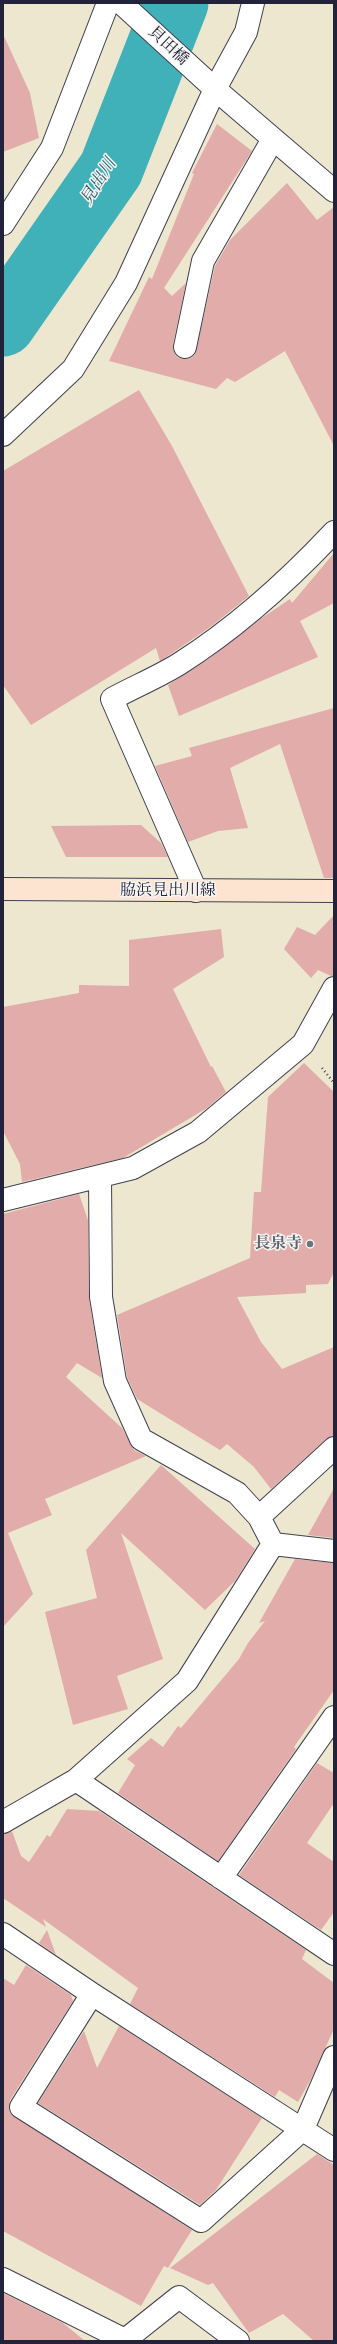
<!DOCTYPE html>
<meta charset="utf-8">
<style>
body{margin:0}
#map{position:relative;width:337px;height:2344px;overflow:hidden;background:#ece7ce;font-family:"Gentium Book Plus",serif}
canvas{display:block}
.frame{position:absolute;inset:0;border:4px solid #22223b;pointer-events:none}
</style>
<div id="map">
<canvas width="337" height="2344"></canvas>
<div class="frame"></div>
</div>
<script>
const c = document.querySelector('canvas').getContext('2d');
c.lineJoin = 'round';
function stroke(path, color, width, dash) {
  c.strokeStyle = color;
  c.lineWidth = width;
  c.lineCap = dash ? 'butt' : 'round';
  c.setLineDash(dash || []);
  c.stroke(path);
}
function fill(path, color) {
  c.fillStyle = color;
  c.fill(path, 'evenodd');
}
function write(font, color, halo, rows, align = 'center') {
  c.font = font + ' "Gentium Book Plus","Noto Serif JP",serif';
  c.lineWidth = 3;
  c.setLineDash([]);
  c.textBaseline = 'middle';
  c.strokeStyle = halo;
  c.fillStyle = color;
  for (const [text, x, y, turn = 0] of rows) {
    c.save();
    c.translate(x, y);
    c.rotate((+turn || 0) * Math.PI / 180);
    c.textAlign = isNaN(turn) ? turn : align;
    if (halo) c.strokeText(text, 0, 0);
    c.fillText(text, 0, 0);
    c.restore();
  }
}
stroke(new Path2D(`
 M3,324L111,169L176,3`), '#40b1b8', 65);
fill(new Path2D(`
 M3,34L30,93L39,138L3,152Z
 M217,124L252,151L164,288L172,296L186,283L173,344V351L177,357L183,359H189L195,355L215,266L230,240L287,183L317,220L334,207V446L285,351L235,382L227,378L216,389L109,361L149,277L152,279L194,174L192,173Z
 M139,390L172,446L249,596L213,625L165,658L160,661L156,648L31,725L3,685V471Z
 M334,553V603L300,621L318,657L179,716L168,685L207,660L262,618L290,599L292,603Z
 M334,708V878H324L280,744L230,768L248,828L218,831L188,842L155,766L192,756L189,748Z
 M141,825L161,843L168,857H66L51,826Z
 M334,915V976H331L318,970L311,978L284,949L297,927L315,935Z
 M221,929L224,957L173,989L211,1067L212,1066L226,1092L207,1108L123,1158L22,1182L20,1164L3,1131V1007L79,993V985L129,986V940Z
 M304,1063L334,1092V1272L328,1284L306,1285V1293L237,1297L261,1342L282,1369L334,1347V1435L326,1439L271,1489L254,1467L227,1444L220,1450L137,1399L127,1377L117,1315L250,1258L254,1192H261L268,1097Z
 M79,1194L88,1220L89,1299L102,1378L77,1363L66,1377L122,1428L134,1450L146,1456L45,1499L52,1515L8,1533L33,1594L3,1627V1214Z
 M161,1465L255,1549L235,1581L205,1610L121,1533L163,1659L117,1676L128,1709L73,1725L45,1612L97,1598L86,1550Z
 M334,1488V1538L308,1535Z
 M295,1559L334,1563V1690L294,1747L296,1749L218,1861L118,1793L135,1765L127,1759L151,1738L163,1747L178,1726L181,1728L239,1659L248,1643L265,1621L259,1623Z
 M317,1763L334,1773V1803L307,1843L334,1862V1912L321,1930L239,1875Z
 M67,1809L99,1811L306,1950L302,1959L334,1983V2029L311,2079L298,2102L279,2090L275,2097L130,2004L138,1988L43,1919L46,1927L3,1898V1834L12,1831L21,1856L29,1862L47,1835L50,1837Z
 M47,1930L56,1955L39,1943Z
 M26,1965L71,1995L73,2001L10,2100L9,2107L10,2113L192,2230L168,2268L164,2266L141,2306L3,2231V1978L14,1985Z
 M119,2026L262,2118L216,2190L200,2205L38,2103L84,2031L97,2068Z
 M317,2154L334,2165V2341H314L283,2314L249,2333L213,2283L208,2285L170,2268Z
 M3,2293L63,2323L85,2341H3Z`), '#e1aca9');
const street = new Path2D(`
 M121,3L215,89L334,191
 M3,224L52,148L108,3
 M185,347L203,261L273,139
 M3,435L73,369L126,283L215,89L246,32L253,3
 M196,891L112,699C134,687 158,677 179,664C236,628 288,581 334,532
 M100,1178L101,1297L115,1381L141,1439L237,1493L259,1517L273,1544
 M3,1200L133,1168L198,1132L303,1044L334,988
 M259,1517L334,1448
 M273,1544L334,1551
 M76,1780L334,1954
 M3,1822L76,1780L187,1681L273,1544
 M221,1878L334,1717
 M3,1934L92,1994L334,2150
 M92,1994L21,2107L201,2221L303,2129L334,2057
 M3,2279L125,2340L179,2297L238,2341`);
const secondary = new Path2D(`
 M3,889L334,891`);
stroke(street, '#404051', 24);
stroke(secondary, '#404051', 24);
stroke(new Path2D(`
 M322,1068L334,1083`), '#404051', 2.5, [1, 3]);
stroke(street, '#fff', 22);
stroke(secondary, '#fde4d0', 22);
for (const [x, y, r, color] of [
 [310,1244,4,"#6b7280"]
]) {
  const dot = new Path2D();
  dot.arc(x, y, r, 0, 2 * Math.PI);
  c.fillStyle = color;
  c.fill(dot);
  stroke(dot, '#f6f6f2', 1.5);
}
write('16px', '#22223b', '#f6f6f2', [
 ["貝田橋",168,46,43],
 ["脇浜見出川線",168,891]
]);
write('bold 16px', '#5b616d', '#f6f6f2', [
 ["長泉寺",302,1244]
], 'right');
write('italic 17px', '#2e5b6d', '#f6f6f2', [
 ["見出川",99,182,-58]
]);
</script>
